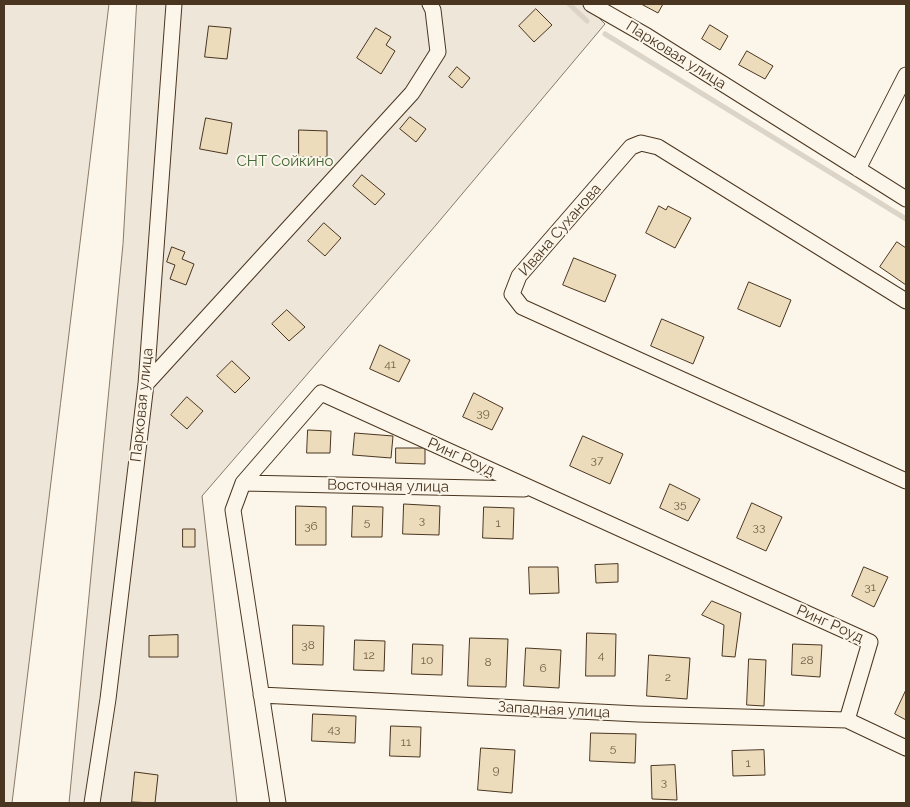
<!DOCTYPE html>
<meta charset="utf-8">
<style>
body{margin:0}
#map{position:relative;width:910px;height:807px;overflow:hidden;background:#fbf6e9;font-family:Raleway,sans-serif}
canvas{display:block}
.frame{position:absolute;inset:0;border:5px solid #4a3520;pointer-events:none}
</style>
<div id="map">
<canvas width="910" height="807"></canvas>
<div class="frame"></div>
</div>
<script>
const c = document.querySelector('canvas').getContext('2d');
c.lineJoin = 'round';
function fill(path, color) {
  c.fillStyle = color;
  c.fill(path, 'evenodd');
}
function stroke(path, color, width, dash) {
  c.strokeStyle = color;
  c.lineWidth = width;
  c.lineCap = dash ? 'butt' : 'round';
  c.setLineDash(dash || []);
  c.stroke(path);
}
function write(font, color, halo, rows, align = 'center') {
  c.font = font + ' Raleway,sans-serif';
  c.lineWidth = 4;
  c.setLineDash([]);
  c.textBaseline = 'middle';
  c.strokeStyle = halo;
  c.fillStyle = color;
  for (const [text, x, y, turn = 0] of rows) {
    c.save();
    c.translate(x, y);
    c.rotate((+turn || 0) * Math.PI / 180);
    c.textAlign = isNaN(turn) ? turn : align;
    if (halo) c.strokeText(text, 0, 0);
    c.fillText(text, 0, 0);
    c.restore();
  }
}
const green = new Path2D(`
 M4,4H109L12,803H4Z
 M137,4H585L605,24L436,225L202,496L237,803H69L123,244Z`);
fill(green, '#ede6d9');
stroke(green, '#887966', 1);
stroke(new Path2D(`
 M569,4L587,21
 M605,34L906,219`), '#dcd4c6', 5);
const building = new Path2D(`
 M644,4H663L658,13L643,5Z
 M536,9L552,25L534,42L519,26Z
 M710,25L728,36L720,50L702,39Z
 M209,26L231,28L227,59L205,57Z
 M376,28L391,37L386,45L395,51L381,74L357,58Z
 M747,51L773,66L765,79L739,65Z
 M457,67L470,78L462,88L449,77Z
 M410,117L426,129L416,142L400,129Z
 M206,118L232,123L227,154L200,149Z
 M299,130L327,131V157H299Z
 M362,175L385,194L375,205L353,186Z
 M659,206L666,210L668,206L691,218L675,248L646,233Z
 M324,223L341,238L325,256L308,241Z
 M897,242L906,248V285L880,267Z
 M172,247L185,252L182,259L194,264L186,285L170,279L175,265L167,262Z
 M574,258L616,275L605,302L563,285Z
 M749,282L791,300L780,327L738,309Z
 M287,310L305,327L289,341L272,324Z
 M662,319L704,337L693,364L651,346Z
 M380,345L410,360L399,382L370,369Z
 M232,361L250,378L235,393L217,376Z
 M474,393L503,408L492,430L463,417Z
 M187,397L203,411L187,429L171,415Z
 M308,430L331,431L330,453H307Z
 M355,433L393,436L391,458L353,455Z
 M583,436L623,454L610,484L570,466Z
 M396,448H425V464L396,463Z
 M670,484L700,499L688,521L660,508Z
 M752,503L782,517L766,551L737,538Z
 M404,504L440,506L439,535L403,534Z
 M296,506L326,507V545H296Z
 M353,506L383,507L382,537H352Z
 M484,507L514,508L513,539L483,538Z
 M183,529H195V547H183Z
 M618,564V582L596,583L595,565Z
 M529,567H558L559,593L530,594Z
 M864,567L888,577L874,607L852,596Z
 M712,601L741,613L735,657L722,656L724,625L702,615Z
 M293,625L324,626L323,665L293,664Z
 M587,633L616,634L615,676H586Z
 M178,635V657H149V636Z
 M470,638L508,639L506,687L468,686Z
 M355,640L385,641L384,671L354,670Z
 M413,644L443,645L442,675L412,674Z
 M793,644L822,645L820,677L792,675Z
 M526,648L561,650L559,688L524,686Z
 M649,655L690,658L687,699L647,696Z
 M749,659L766,660L764,706L747,705Z
 M906,690V720L895,714Z
 M313,714L356,716L355,743L312,741Z
 M391,726L421,727L420,757L390,756Z
 M591,733L636,734L635,763L590,761Z
 M481,748L515,750L512,793L478,790Z
 M764,750L765,775L733,776L732,751Z
 M675,765L677,800L652,799L651,766Z
 M135,772L158,775L155,803L132,802Z`);
fill(building, '#ecdcbc');
stroke(building, '#4a3520', 1);
const minor = new Path2D(`
 M591,4L647,36L906,199
 M858,169L906,75
 M906,301L658,147L641,143L631,147L519,276L512,294L522,307L906,481
 M146,384L412,93L438,52L433,10L430,4
 M243,483L524,489
 M261,695L638,714L847,720
 M92,803L108,699L146,384L174,4
 M278,803L233,510L243,483L321,393L870,642L847,720L906,748`);
stroke(minor, '#4a3520', 17);
stroke(minor, '#fbf6e9', 15);
write('12px', '#725f47', null, [
 ["41",390,364],
 ["39",483,413],
 ["37",597,460],
 ["35",680,504],
 ["3",422,520],
 ["5",367,522],
 ["1",498,523],
 ["36",311,526],
 ["33",759,527],
 ["31",870,587],
 ["38",308,645],
 ["12",369,655],
 ["4",601,655],
 ["10",427,660],
 ["28",807,660],
 ["8",488,662],
 ["6",543,668],
 ["2",668,677],
 ["43",334,729],
 ["11",406,742],
 ["5",613,748],
 ["1",748,763],
 ["9",496,770],
 ["3",664,782]
]);
write('15px', '#4a3520', '#fbf6e9', [
 ["Парковая улица",676,55,32],
 ["Ивана Суханова",560,230,-49],
 ["Парковая улица",142,405,-84],
 ["Ринг Роуд",461,457,24],
 ["Восточная улица",388,486,1],
 ["Ринг Роуд",830,624,24],
 ["Западная улица",554,710,3]
]);
write('15px', '#436837', '#fbf6e9', [
 ["СНТ Сойкино",285,161]
]);
</script>
